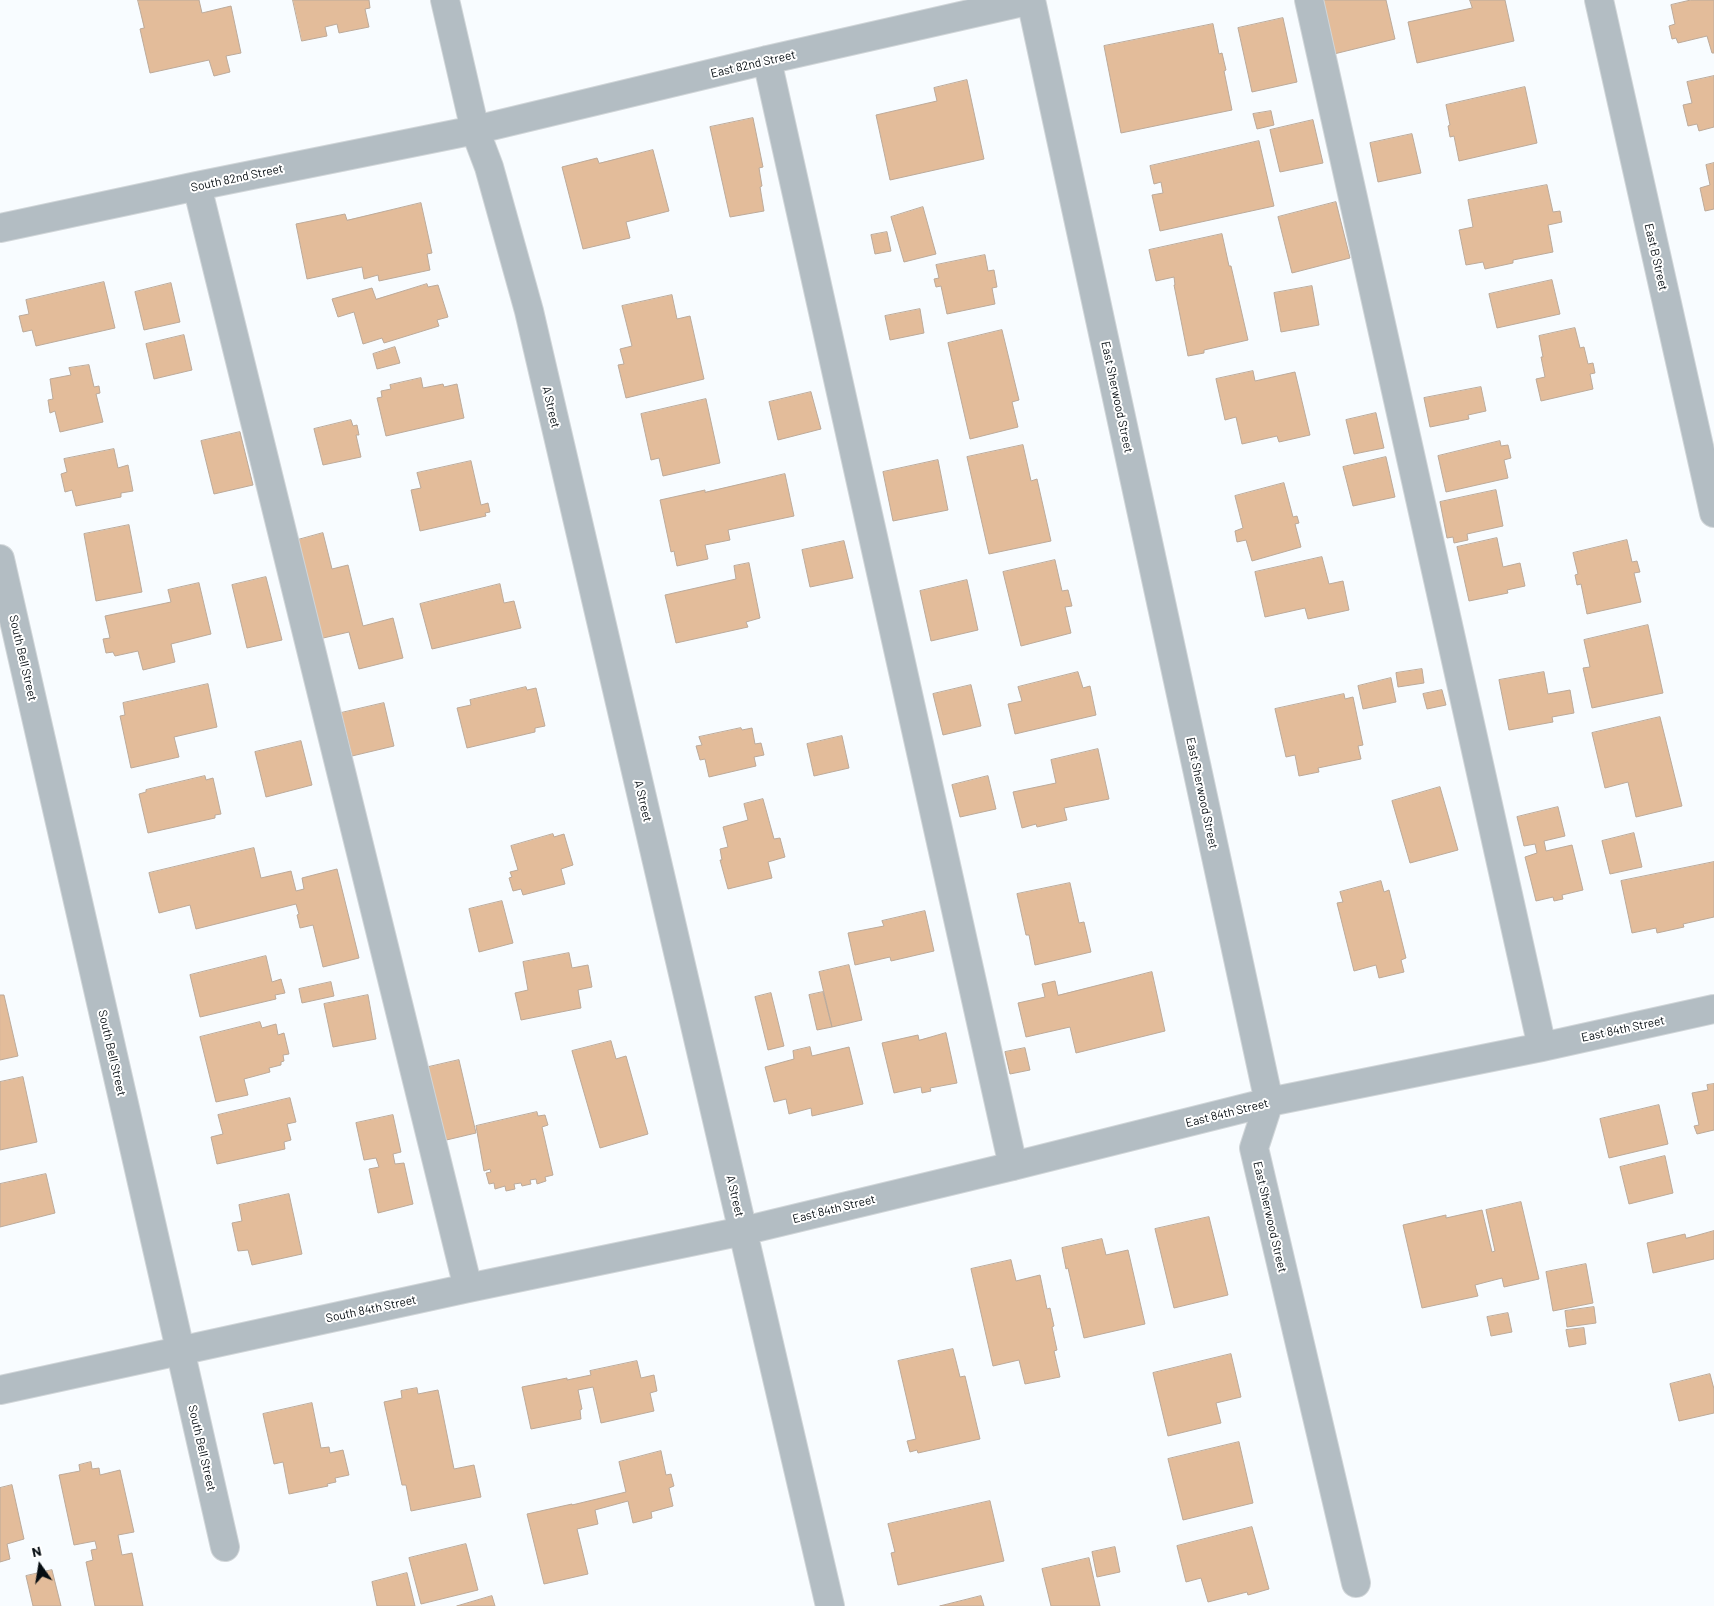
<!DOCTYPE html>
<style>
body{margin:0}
#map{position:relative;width:1714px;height:1606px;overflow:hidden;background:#f8fcff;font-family:Barlow,sans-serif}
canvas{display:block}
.north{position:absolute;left:15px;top:1541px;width:50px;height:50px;-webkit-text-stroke:4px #fff;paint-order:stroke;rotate:347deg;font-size:14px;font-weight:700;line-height:20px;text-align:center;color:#050c11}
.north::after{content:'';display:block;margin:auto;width:18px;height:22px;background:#050c11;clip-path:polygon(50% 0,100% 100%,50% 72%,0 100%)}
</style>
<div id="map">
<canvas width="1714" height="1606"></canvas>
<div class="north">N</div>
</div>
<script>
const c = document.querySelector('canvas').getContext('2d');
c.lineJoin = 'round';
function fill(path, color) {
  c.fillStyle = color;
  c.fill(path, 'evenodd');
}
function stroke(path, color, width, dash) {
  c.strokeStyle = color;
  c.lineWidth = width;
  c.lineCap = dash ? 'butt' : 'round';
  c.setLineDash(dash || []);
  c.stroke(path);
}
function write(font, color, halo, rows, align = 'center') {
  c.font = font + ' Barlow,sans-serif';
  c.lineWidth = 4;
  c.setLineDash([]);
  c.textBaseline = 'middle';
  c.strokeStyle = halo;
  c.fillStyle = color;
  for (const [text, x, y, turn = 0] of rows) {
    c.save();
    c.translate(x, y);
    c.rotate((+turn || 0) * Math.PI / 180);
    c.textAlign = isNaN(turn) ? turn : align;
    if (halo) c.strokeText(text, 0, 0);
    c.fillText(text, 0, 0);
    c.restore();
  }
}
const building = new Path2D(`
 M138,0H199L202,13L231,6L241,53L226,56L230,72L214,76L209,60L150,73L140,29L144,28Z
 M293,0H369L370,8L365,9L369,27L339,33L337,24L325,27L327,36L302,41Z
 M1322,0H1386L1395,39L1334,54Z
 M1470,0H1505L1514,41L1417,63L1408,22L1472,8Z
 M1691,0H1714V53H1712L1707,36L1678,43L1676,38L1672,39L1669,26L1675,24L1671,5Z
 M1283,18L1297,82L1252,92L1238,28Z
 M1213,24L1219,54L1222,53L1226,70L1224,71L1232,110L1121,133L1104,46Z
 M1714,76V127L1699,131L1697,124L1688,126L1683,105L1692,103L1687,82Z
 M967,80L984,159L890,180L876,115L937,101L934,88Z
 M1525,87L1537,143L1459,161L1454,136L1450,137L1448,126L1450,125L1446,105Z
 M1271,111L1274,125L1257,129L1253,114Z
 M753,118L763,167L759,168L762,186L760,187L764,211L730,217L710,127Z
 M1313,120L1323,163L1280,172L1270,130Z
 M1412,134L1421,173L1378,182L1370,143Z
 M1259,141L1274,206L1160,231L1152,195L1163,193L1161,182L1154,184L1150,166Z
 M653,150L669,211L626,222L630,238L583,249L562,167L597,158L599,163Z
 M1714,163V209L1705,211L1700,188L1710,185L1706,165Z
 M1547,185L1553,212L1560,211L1562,222L1548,225L1553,252L1513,260V263L1485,269L1483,262L1466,265L1459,230L1473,227L1468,200Z
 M1336,202L1350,258L1292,273L1278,217Z
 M421,203L432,253L427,254L430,270L379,281L378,275L364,279L362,267L307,279L296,224L345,214L347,220Z
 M923,207L936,254L904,262L891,217Z
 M887,232L891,251L875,254L871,235Z
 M1222,234L1229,266H1231L1248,340L1204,350V353L1188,356L1174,285H1175L1174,277L1156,281L1149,250Z
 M985,255L988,271L994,270L997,287L992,288L995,304L947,314L941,286L936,287L934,279L939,278L936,265Z
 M1552,280L1560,314L1497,328L1489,294Z
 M104,282L115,328L36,346L32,330L23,332L19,316L29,314L26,300Z
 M171,283L180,322L144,330L135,292Z
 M427,284L428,287L438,285L448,317L437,320L439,326L384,343L382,338L363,344L354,312L338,317L332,299L372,288L376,299Z
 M1312,286L1319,325L1281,332L1274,293Z
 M672,295L677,319L690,316L704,379L626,398L618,365L624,364L620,349L632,346L622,306Z
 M920,309L924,333L890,340L885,316Z
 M1575,328L1580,348L1584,347L1588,364L1593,363L1595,373L1590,374L1593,389L1541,401L1536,379L1545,377L1541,357H1543L1539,336Z
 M1002,330L1019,400L1012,402L1018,427L970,439L948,343Z
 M184,335L192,370L154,379L146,344Z
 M395,347L400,363L377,369L373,354Z
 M89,365L94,387L99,386L100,393L96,394L103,422L60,432L55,411L50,413L48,400L53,399L50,379L71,375L69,368Z
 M1253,371L1255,381L1295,372L1310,435L1279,442L1277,436L1242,444L1236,417L1225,420L1216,379Z
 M421,378L423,388L443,384L444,387L457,384L464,418L386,436L377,398L382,397L381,391L391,389L390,385Z
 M1481,387L1486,411L1468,415L1469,419L1430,427L1424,398Z
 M811,392L821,429L778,440L769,402Z
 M706,399L720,463L663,476L659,458L651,460L641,414Z
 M1376,413L1384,448L1354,454L1346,420Z
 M351,420L353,426L357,425L359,435H356L361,457L323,465L314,429Z
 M240,432L253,485L214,494L201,441Z
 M1500,441L1501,446L1508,445L1511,458L1504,460L1508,478L1446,492L1438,456Z
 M1023,445L1031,481L1037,479L1051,541L989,554L967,457Z
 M114,449L118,468L128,465L133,491L121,493V497L76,506L72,490L65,492L61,474L67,472L64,459Z
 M1386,457L1395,497L1353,506L1343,467Z
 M938,460L948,510L893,521L883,472Z
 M471,461L481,505L488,503L490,512L485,513L486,516L420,531L411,490L421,488L417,473Z
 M785,474L794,516L728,530L730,540L705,545L708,559L677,566L674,551L671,552L660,500L705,490V492Z
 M1284,483L1293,517L1297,516L1299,523L1295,524L1301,547L1252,561L1246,540L1237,542L1235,531L1243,528L1235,496Z
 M1496,490L1503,526L1467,534L1468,540L1454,543L1453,537L1447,538L1440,502Z
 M129,525L142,592L96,601L84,534Z
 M323,533L332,569L348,565L363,626L393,618L403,658L359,669L349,632L319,639L294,541Z
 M1497,538L1503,567L1520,563L1525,586L1507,590L1508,593L1469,601L1457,547Z
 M1627,540L1632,562L1637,561L1640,572L1634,573L1641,602L1587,614L1581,584L1577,585L1575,575L1578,574L1573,553Z
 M844,541L853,578L810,587L802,550Z
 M1322,557L1329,584L1343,581L1349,610L1308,619L1305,608L1265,617L1255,572Z
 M1055,560L1062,591L1068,590L1072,606L1065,607L1071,633L1021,646L1003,572Z
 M749,563L760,618L746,622L748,627L676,643L665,595L736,579L734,566Z
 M266,577L282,640L247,648L232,585Z
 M967,580L978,630L931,641L920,591Z
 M199,583L211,634L171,644L175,662L143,670L138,651L115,656L113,652L106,653L103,639L110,638L105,616L171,602L168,590Z
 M500,584L504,603L514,601L521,628L432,649L420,604Z
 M1648,625L1663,693L1592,708L1583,668L1590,667L1584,640Z
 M1422,669L1424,683L1398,687L1396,673Z
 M1078,672L1083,688L1090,686L1096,715L1015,734L1008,704L1022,701L1018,687Z
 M1544,672L1548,694L1570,690L1574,713L1552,717L1553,722L1509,730L1499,680Z
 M1391,678L1396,702L1363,709L1358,686Z
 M208,684L217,727L174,737L179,757L131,768L120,716L125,715L123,703Z
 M971,685L981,726L943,735L933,694Z
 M526,687L527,690L536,688L545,726L535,728V732L467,748L457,708L471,705L470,700Z
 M1442,690L1446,705L1427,709L1423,694Z
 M1344,694L1345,699L1353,697L1363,745L1358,746L1361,759L1318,768L1319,772L1299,776L1295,755L1286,757L1275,709Z
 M384,703L394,746L352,756L341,713Z
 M1660,717L1682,806L1636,817L1628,782L1605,788L1592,733Z
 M741,728L742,730L752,728L755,744L761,743L764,755L754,757L756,766L709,777L705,759L700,760L696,746L702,745L699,737Z
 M842,736L849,768L814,776L807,744Z
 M301,741L312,785L266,797L255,752Z
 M1098,749L1109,799L1064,808L1067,820L1037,827L1036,824L1022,828L1013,792L1056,783L1051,760Z
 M205,776L206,780L213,778L221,814L215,815V818L148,833L139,794L146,792V790Z
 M988,776L996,809L960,817L952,785Z
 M1440,787L1458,850L1410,863L1392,801Z
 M763,799L774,839L780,838L785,857L768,862L772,878L728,889L720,860H722L720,849L728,847L723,827L748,820L744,804Z
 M1558,807L1565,836L1544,841L1546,851L1572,845L1583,890L1562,895L1563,899L1554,901L1553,897L1536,901L1525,857L1537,853L1535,844L1524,846L1517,817Z
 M1634,833L1642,867L1610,874L1602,841Z
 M553,834L554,837L564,834L573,865L561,869L565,884L523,895L521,889L513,891L509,878L512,877L510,872L518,870L511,846Z
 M254,848L261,878L291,871L296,891L304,889L302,878L337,869L359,958L323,967L313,925L300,928L297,915L299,914L296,904L196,929L190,905L159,913L149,873Z
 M1714,862V917L1683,924L1684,927L1657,933L1656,928L1632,933L1621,881Z
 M1381,881L1384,892L1389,890L1406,958L1401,960L1404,972L1379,978L1376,965L1354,971L1337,903L1343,902L1340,892Z
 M1070,883L1079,923L1084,922L1091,952L1035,965L1029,935H1026L1017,894Z
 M502,901L513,943L479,952L469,909Z
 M925,911L934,951L891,961L890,957L855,965L848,933L884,926L882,921Z
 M569,953L572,968L588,965L592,987L578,990L581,1008L521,1020L515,993L528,990L523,962Z
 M266,956L272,982L281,979L285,993L275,995L276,999L200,1017L190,975Z
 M849,965L862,1020L832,1027L819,972Z
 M1152,972L1165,1031L1076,1053L1070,1027L1026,1037L1018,1003L1045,997L1042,984L1055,981L1058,995Z
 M331,982L334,996L302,1003L299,989Z
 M823,992L832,1027L817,1030L809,995Z
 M771,993L784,1046L768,1050L755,997Z
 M0,995H4L18,1056L0,1060Z
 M368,995L376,1039L333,1047L324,1004Z
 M260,1022L262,1028L276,1024L278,1035L284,1033L289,1054L283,1055L284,1061L281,1062V1065L269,1068L270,1072L244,1079L248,1095L216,1102L200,1037Z
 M946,1033L957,1083L930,1088L931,1091L922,1093L921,1087L894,1093L882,1043L918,1035L919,1040Z
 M611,1041L616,1059L626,1056L648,1134L600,1148L572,1051Z
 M810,1047L812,1056L849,1047L863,1104L812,1116L811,1108L789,1114L786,1099L774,1102L765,1067L794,1059L793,1051Z
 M1025,1048L1030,1070L1010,1074L1005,1052Z
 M459,1060L476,1133L438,1142L420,1069Z
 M23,1077L37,1142L0,1150V1082Z
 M1714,1084V1130L1697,1134L1694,1126L1699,1125L1692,1093L1708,1090L1707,1085Z
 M290,1098L296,1122L287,1124L291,1140L284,1142L285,1149L217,1164L211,1137L223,1134L218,1115Z
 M1659,1105L1668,1144L1609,1158L1600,1119Z
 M537,1112L538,1116L545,1115L548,1125L542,1127L553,1175L545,1177L546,1181L537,1184L536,1179L530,1180L531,1184L522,1186L521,1183L514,1184L515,1189L506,1191L505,1186L495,1189L494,1183L489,1184L486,1173L491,1172L490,1169L484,1171L476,1126Z
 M393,1115L401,1152L393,1154L395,1164L404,1163L413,1204L378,1213L369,1169L379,1167L376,1158L364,1160L356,1123Z
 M1665,1156L1673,1193L1629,1204L1620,1167Z
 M46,1174L55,1213L0,1227V1184Z
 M289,1194L302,1254L252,1265L248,1250L238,1251L232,1223L242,1221L239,1205Z
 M1521,1202L1539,1279L1504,1287L1502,1278L1475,1285L1478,1296L1422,1308L1403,1225L1446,1215V1218L1482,1210L1492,1252L1495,1251L1486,1210Z
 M1209,1217L1228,1295L1174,1308L1155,1229Z
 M1714,1231V1259L1653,1273L1647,1243L1685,1234L1686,1238Z
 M1102,1239L1106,1255L1128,1250L1145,1324L1084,1338L1068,1268L1066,1269L1062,1248Z
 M1011,1260L1016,1281L1040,1275L1047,1309L1050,1308L1054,1326L1052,1327L1057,1350L1054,1351L1060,1377L1025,1384L1019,1360L993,1366L971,1269Z
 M1586,1264L1593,1303L1553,1311L1546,1272Z
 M1594,1307L1596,1323L1567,1327L1565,1311Z
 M1508,1313L1512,1332L1491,1336L1487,1317Z
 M1584,1328L1586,1344L1569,1347L1566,1330Z
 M953,1349L960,1377L965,1376L980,1439L918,1453L917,1450L910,1452L907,1441L916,1439L898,1361Z
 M1231,1354L1241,1397L1216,1403L1221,1423L1168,1436L1153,1373Z
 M637,1361L641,1378L654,1375L657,1391L650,1393L654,1411L601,1423L593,1387L578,1390L582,1409L580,1410L581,1419L531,1429L522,1387L567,1378V1380L591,1375L590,1371Z
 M1710,1374L1714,1389V1413L1679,1421L1670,1384Z
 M417,1388L418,1394L438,1390L454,1469L474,1465L481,1497L411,1511L406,1485H402L384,1402L402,1398L401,1391Z
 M312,1403L321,1448L329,1447L330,1453L343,1450L349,1475L335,1478L336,1482L327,1484L328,1486L289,1494L283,1462L274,1464L263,1414Z
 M1239,1442L1253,1503L1183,1520L1168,1459Z
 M661,1451L666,1475L671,1474L674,1486L669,1488L673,1506L651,1512L652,1518L633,1523L628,1501L595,1510L598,1524L577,1529L588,1574L544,1584L527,1514L572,1504V1505L626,1492L619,1462Z
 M91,1462L92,1469L99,1468L100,1475L120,1470L134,1532L118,1535L122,1555L132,1553L143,1606H95L86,1562L93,1560L91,1550L97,1549L95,1541L74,1545L59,1475L80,1471L79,1465Z
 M12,1485L24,1539L7,1544L10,1559L0,1562V1488Z
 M990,1501L1004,1561L898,1585L891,1553L895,1552L888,1524Z
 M1252,1527L1269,1589L1248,1595L1247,1592L1208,1602L1201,1578L1186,1582L1177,1546Z
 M466,1544L478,1590L421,1604L409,1558Z
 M1115,1547L1120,1572L1097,1577L1092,1552Z
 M1089,1558L1100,1606H1051L1042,1569Z
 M52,1570L61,1606H33L26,1576Z
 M407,1573L415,1606H377L372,1582Z
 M492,1596L495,1606H457Z
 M981,1596L984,1606H940Z`);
fill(building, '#e3bc9a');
stroke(building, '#bcaa9a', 1);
const minor = new Path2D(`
 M445,0L475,130L489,167L529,311L830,1606
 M1031,0L1269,1102L1254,1148L1356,1583
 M1309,0L1542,1047
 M1599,0L1714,513
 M767,60L1013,1166
 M197,186L468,1288
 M0,228L197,186L475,130L767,60L1031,0
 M0,559L225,1547
 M0,1390L468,1288L743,1231L1013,1166L1269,1102L1542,1047L1714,1009`);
stroke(minor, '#d1d6d9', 30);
stroke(minor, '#b3bdc3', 28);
write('12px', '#050c11', '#fff', [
 ["East 82nd Street",753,64,-13],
 ["South 82nd Street",237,178,-12],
 ["East B Street",1656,257,77],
 ["East Sherwood Street",1117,397,78],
 ["A Street",551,407,77],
 ["South Bell Street",23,658,77],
 ["East Sherwood Street",1202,793,78],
 ["A Street",643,801,77],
 ["East 84th Street",1623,1029,-12],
 ["South Bell Street",112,1053,77],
 ["East 84th Street",1227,1113,-14],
 ["A Street",735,1196,77],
 ["East 84th Street",834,1209,-14],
 ["East Sherwood Street",1270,1217,77],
 ["South 84th Street",371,1309,-12],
 ["South Bell Street",202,1448,77]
]);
</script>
